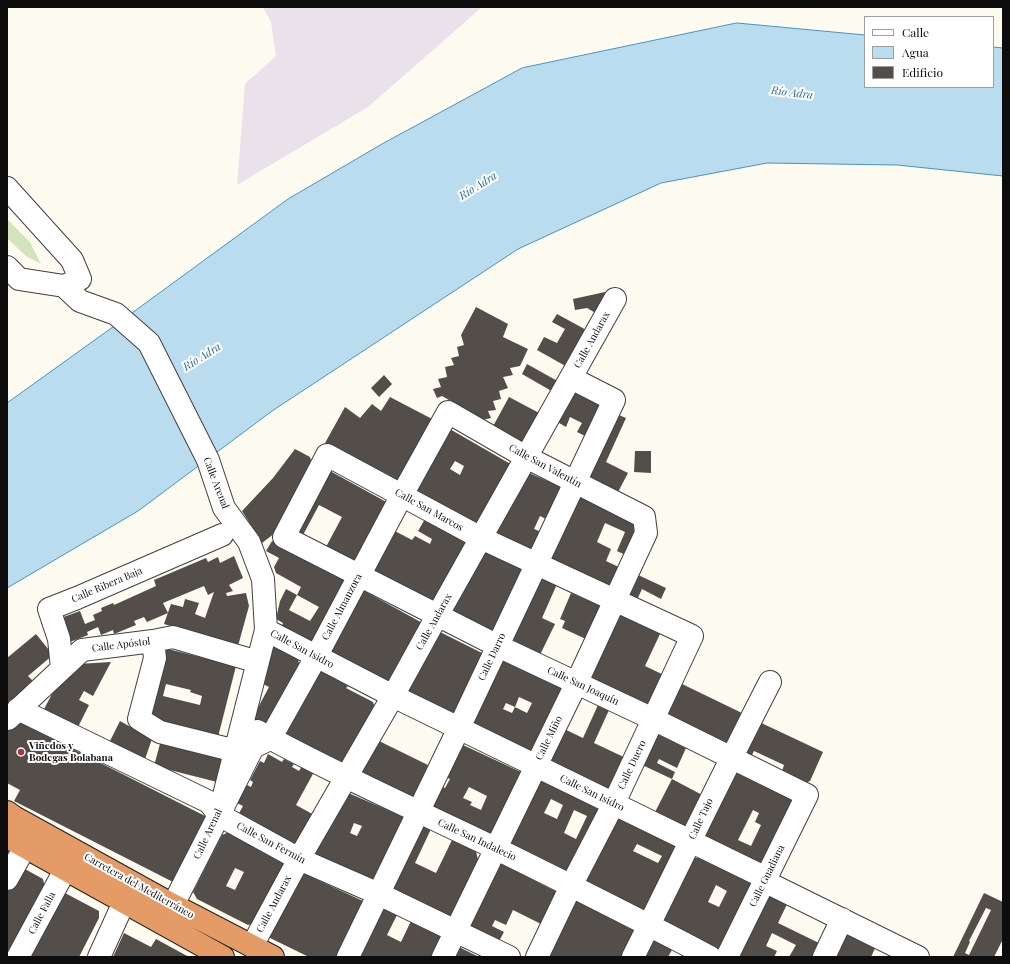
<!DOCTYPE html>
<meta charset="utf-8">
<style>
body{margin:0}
#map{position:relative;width:1010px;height:964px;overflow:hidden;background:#fdfaef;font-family:"Playfair Display",serif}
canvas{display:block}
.frame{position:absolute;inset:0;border:8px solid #0d0d0d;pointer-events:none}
.legend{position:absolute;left:864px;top:16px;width:130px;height:72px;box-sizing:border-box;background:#fff;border:1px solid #9e9e9e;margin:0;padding:5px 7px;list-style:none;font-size:12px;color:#0d0d0d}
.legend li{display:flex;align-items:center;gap:8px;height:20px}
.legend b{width:20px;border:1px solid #9e9e9e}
</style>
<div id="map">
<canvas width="1010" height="964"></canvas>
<div class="frame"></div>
<ul class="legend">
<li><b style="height:5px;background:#fff"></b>Calle</li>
<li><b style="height:11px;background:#b9ddef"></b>Agua</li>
<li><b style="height:11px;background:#544e4a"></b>Edificio</li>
</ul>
</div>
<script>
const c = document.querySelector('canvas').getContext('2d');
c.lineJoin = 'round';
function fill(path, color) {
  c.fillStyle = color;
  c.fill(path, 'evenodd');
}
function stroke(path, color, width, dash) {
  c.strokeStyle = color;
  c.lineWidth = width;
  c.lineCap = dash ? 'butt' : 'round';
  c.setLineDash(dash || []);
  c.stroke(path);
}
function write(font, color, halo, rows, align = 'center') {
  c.font = font + ' "Playfair Display",serif';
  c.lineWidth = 4;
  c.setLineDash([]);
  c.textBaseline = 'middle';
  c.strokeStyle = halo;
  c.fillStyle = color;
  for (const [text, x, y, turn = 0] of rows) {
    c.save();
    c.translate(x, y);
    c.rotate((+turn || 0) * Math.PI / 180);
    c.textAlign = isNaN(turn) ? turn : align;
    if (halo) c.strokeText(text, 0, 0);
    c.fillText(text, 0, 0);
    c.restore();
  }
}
fill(new Path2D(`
 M263,7H482L368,107L237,185L245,84L276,56L271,22Z`), '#e9e2eb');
fill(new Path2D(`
 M7,219L30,242L41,264L26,256L7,238Z`), '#d2e4bc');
const water = new Path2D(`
 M737,23L865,35V87H993V47L1003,48V176L897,165L767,163L661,183L518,249L272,411L138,511L7,588V403L110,329L288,199L382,144L522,68Z`);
fill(water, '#b9ddef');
stroke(water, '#4893be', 1);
fill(new Path2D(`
 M605,292L608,299L599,315L587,308L575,310L573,299Z
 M476,307L508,324L503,337L528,349L520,366L510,368L513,375L503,377L508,388L499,391L501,399L493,401L496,410L488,411L491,418L483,420L442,396L437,398L433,389L441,387L438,379L447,377L445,367L454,365L451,358L459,356L457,347L464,345L461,335Z
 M557,314L590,332L569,368L537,350L544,337L557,343L565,329L552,322Z
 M527,364L561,383L555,393L522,374Z
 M384,375L392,384L379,397L371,388Z
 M576,392L598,404L600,412L589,438L577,432L582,423L570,417L566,427L554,420L567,395Z
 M390,397L434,420L404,478L395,481L325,443L345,407L360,418L372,404L381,411Z
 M509,397L543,415L525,448L491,430Z
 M614,413L626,418L606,462L628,473L617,494L584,478Z
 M448,428L514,466L479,528L413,491ZM455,461L464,466L460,475L450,469Z
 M295,449L310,457L312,464L275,533L262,543L242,511L273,478Z
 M635,451H651V473L634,472Z
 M330,471L390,504L360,560L352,561L326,547L342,517L319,505L303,535L293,530Z
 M527,472L565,489L550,521L540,516L534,529L544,533L534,554L492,532Z
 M576,493L641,528L630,557L617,551L625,532L605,523L597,542L611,549L606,561L623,569L612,591L545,559Z
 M425,519L468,543L434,606L368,571L391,529L412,540L415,536L430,544L432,539L418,531Z
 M272,541L349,582L316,641L308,644L280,630L283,623L276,619L280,601L286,589L297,595L289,610L310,621L319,607L297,595L301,587L276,573L274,567L279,558L266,551Z
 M482,550L525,570L498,630L488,633L446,613Z
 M234,556L243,578L229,585L233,591L226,593L227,596L246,593L249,606L238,646L164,624L171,604L183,607L185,599L199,603L195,614L205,618L214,592L208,595L204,586L163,603L168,613L147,622L144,617L134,621L136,625L114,634L113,630L101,635L98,627L87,632L88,635L67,643L58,619L80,611L85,624L95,620L93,615L102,611L101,608L113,603L114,605L156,586L154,580L206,558L208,562L218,557L220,563Z
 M636,574L666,588L661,599L642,589L636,602L625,596Z
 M545,579L557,584L542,618L555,624L539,657L506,641L533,584Z
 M359,588L426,625L391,689L323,652Z
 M571,593L603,607L588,640L562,628L565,621L560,619Z
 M616,613L660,634L645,666L668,677L651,711L586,677Z
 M438,631L484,654L455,719L400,694Z
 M36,634L53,655L28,676L37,685L7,709V658Z
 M276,647L298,659L300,668L270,728L252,719L269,687L259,682L267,650Z
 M164,648L236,666L218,737L146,719ZM166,684L191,690L190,692L202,696L200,705L163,696Z
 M503,660L565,688L533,756L466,725ZM519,697L532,703L527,713L515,707L512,713L503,709L506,703L515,707Z
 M111,662L93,696L84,691L79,700L89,705L77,729L43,711L63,673L78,664Z
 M314,667L348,686L346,688L373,702L376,711L347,763L336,766L286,739L281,728Z
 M680,683L744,714L730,743L721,746L663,717Z
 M598,705L609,710L594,743L628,759L612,794L544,762L560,727L583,738Z
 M14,719L207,817L173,882L14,801L20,790L7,783V732Z
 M755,720L823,752L810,781L803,784L781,774L784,765L754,751L750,759L739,754Z
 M120,721L152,739L144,762L109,743Z
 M653,732L686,748L677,768L659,759L657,763L675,772L672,779L638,763Z
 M375,739L432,767L416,802L364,778L361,767Z
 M161,740L224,756L217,782L154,766Z
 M463,745L523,773L492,839L425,806L436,784L445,788L450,779L441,775L454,749ZM469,787L487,796L481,810L470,805L472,802L463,798Z
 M268,754L282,762L284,759L294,764L292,767L299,771L302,766L314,772L296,805L316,816L302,843L293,845L238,815L243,806L237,803L247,785L251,787L253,782L250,780L260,761L264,763Z
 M734,770L799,800L766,868L707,839L705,832ZM753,810L759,813L755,822L761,825L751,846L738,840Z
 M536,777L602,809L570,876L509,847ZM551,799L563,805L557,819L544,813ZM574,810L587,816L576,839L564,833Z
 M672,779L706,797L689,832L654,814Z
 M346,792L406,818L376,884L311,853ZM354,823L362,826L357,836L350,833Z
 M614,814L681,847L647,915L580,882ZM637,844L662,856L658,863L633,851Z
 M417,823L431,829L415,863L436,873L452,840L476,851L479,864L452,921L394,893L389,881Z
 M229,832L284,861L286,870L259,922L248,925L197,899L193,892L222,835ZM235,868L244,872L235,890L226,886Z
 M689,858H702L757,885L725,952L660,920ZM716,885L727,891L719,907L708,902Z
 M496,861L555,891L557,902L545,926L513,910L506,925L495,920L492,926L504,932L498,943L463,927Z
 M23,868L43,879L45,888L7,957V887Z
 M305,874L365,902L339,957H309L270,938L267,930L298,876Z
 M767,888L789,900L778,923L823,945L817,957H789L796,945L772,933L766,946L777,951L774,957H733Z
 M65,893L99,911V918L79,957H24L56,896Z
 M984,893L1003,902V939L994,957H953ZM986,908L991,910L969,955L965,953L970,942L969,941Z
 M573,898L638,929L626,957H544Z
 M384,908L397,915L387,935L401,942L411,921L444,937L435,957H354L377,910Z
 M852,932L877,944L871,957H830L841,935Z
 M124,933L151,947L156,939L189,957H113Z
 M657,940L673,948L668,957H640L646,943Z
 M461,948L479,957H449L452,951Z`), '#544e4a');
const minor = new Path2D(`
 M7,188L72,260L80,279L64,286L19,279L7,267
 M64,286L80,301L116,314L149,343L208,460L224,508L249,542L263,579L266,630L219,815L173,905
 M266,630L393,696L766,878L772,885L918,957
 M153,641L155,658L139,719L160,732L236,751
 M62,668L59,639L49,609L77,598L222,535
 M18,709L209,802L219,815L299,859L379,894L509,957
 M8,719L82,650L153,641L173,637L258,662
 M257,731C335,774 416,810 497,849C568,884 640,920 710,957
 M219,815L253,747L270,739L316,657L402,495L448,412L526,457L644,517L646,533L577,682L443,957
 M7,879L25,847
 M252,946L299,859L393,696L437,616L615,299
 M18,957L65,870
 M99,957L124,902
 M348,957L459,728L614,400L571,378
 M537,957L571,886L614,803L692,636L481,538L327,455L284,537L498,646L653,719L807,795L727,957
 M633,957C679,865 723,773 770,682
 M824,957L842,919`);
const highway = new Path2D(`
 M7,812L14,817L173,905L273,957
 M7,837L223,957`);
stroke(minor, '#404040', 24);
stroke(highway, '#1e1e1e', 24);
stroke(minor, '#fff', 22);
stroke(highway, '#e49b66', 22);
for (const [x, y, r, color] of [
 [21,752,4,"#ad353f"]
]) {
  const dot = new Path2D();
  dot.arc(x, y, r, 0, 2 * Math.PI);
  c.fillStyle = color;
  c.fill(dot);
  stroke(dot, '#fff', 1.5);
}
write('10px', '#0d0d0d', '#fff', [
 ["Calle Andarax",592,340,-61],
 ["Calle San Valentín",545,466,28],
 ["Calle Arenal",216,483,69],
 ["Calle San Marcos",429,510,29],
 ["Calle Ribera Baja",107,585,-23],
 ["Calle Almanzora",342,607,-62],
 ["Calle Andarax",434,622,-61],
 ["Calle Apóstol",121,645,-7],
 ["Calle San Isidro",302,649,28],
 ["Calle Darro",492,657,-65],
 ["Calle San Joaquín",583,686,25],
 ["Calle Miño",549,738,-64],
 ["Calle Duero",632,765,-65],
 ["Calle San Isidro",592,793,26],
 ["Calle Tajo",701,819,-65],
 ["Calle Arenal",208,834,-65],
 ["Calle San Indalecio",477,840,25],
 ["Calle San Fermín",271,843,28],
 ["Calle Guadiana",767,876,-64],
 ["Carretera del Mediterráneo",139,886,29],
 ["Calle Andarax",274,904,-62],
 ["Calle Falla",42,913,-62]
]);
write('bold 10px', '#0d0d0d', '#fff', [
 ["Viñedos y",29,746],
 ["Bodegas Bolabana",29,758]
], 'left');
write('italic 11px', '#246590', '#fff', [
 ["Río Adra",792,93,7],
 ["Río Adra",478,186,-32],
 ["Río Adra",202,357,-32]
]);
</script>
